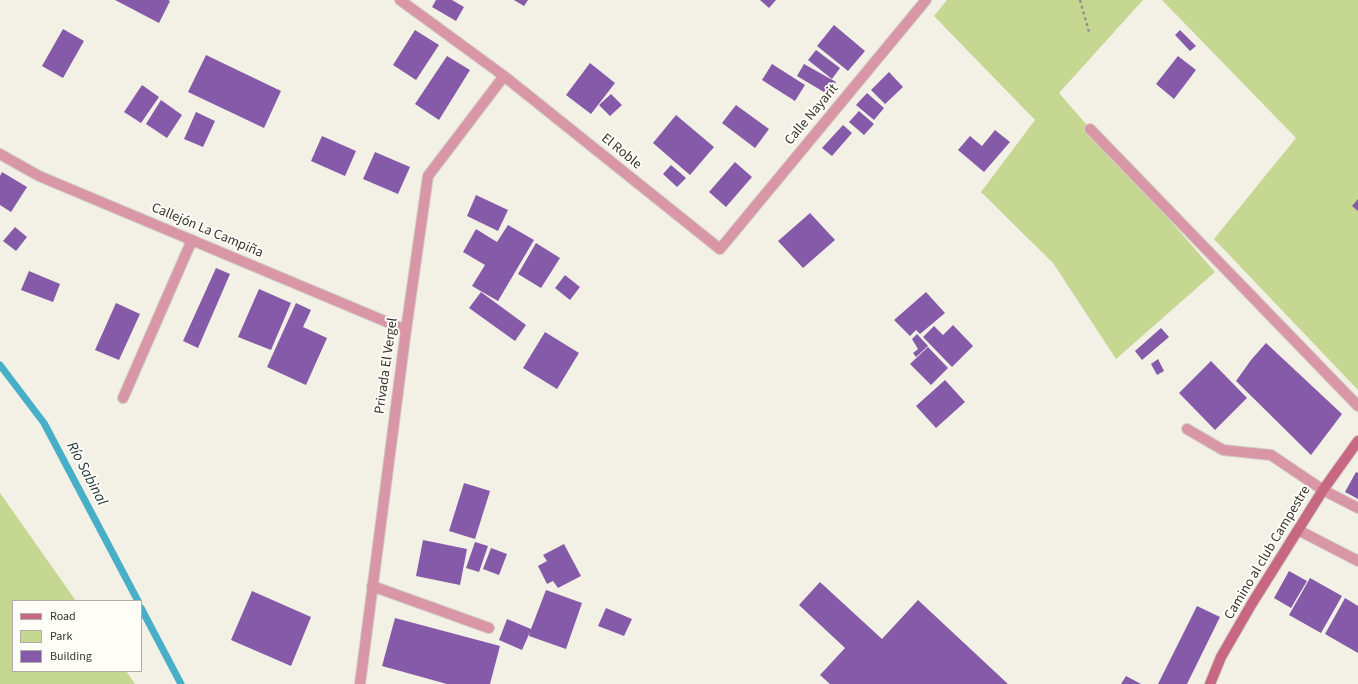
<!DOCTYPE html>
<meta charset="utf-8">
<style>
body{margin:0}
#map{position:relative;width:1358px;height:684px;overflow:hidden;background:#f3f0e6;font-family:"Source Sans 3",sans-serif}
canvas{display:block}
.legend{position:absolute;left:12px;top:600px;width:130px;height:72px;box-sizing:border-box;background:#fffdf7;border:1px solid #afada8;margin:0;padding:5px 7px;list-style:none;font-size:12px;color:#363531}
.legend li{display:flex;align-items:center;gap:8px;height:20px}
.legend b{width:20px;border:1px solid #afada8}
</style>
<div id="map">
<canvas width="1358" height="684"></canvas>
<ul class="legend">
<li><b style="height:5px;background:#c86782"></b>Road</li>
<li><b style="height:11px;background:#c5d790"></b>Park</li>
<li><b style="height:11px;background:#855aa8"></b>Building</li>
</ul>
</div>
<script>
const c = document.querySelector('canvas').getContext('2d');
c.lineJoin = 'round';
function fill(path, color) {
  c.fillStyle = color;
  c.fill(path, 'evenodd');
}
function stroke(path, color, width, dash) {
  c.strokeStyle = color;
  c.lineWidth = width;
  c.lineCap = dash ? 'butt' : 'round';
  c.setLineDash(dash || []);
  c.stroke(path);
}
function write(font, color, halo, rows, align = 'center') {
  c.font = font + ' "Source Sans 3",sans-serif';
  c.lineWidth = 4;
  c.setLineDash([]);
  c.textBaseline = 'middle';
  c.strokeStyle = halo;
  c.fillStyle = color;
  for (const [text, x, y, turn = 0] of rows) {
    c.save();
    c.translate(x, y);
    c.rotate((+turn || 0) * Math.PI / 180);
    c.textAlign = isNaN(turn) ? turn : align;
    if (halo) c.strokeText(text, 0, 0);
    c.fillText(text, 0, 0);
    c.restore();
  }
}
fill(new Path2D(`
 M947,0H1143L1059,93L1215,272L1116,359L1053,263L981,192L1035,120L934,16Z
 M1162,0H1358V390L1214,239L1296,138Z
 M0,493L76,601H13V671H126L135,684H0Z`), '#c5d790');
stroke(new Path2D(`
 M0,365L44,423L138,601
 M141,608L181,684`), '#47afc8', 7);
fill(new Path2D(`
 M115,0H168L170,1L159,23Z
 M436,0H452L464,7L456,21L432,7Z
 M514,0H528L524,6Z
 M760,0H776L769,8Z
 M834,25L865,51L848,71L817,46Z
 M63,29L84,41L63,78L42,66Z
 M415,30L439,45L416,80L393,65Z
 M1180,30L1196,46L1190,51L1175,35Z
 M816,50L840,68L832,79L808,60Z
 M206,55L281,91L264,128L188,92Z
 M447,56L470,70L439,120L415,104Z
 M1178,56L1196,70L1174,99L1156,84Z
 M590,63L615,83L591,114L566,95Z
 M772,64L805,85L795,101L762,80Z
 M804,64L836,82L829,95L797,76Z
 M889,72L903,87L885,104L871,90Z
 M142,85L159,97L141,123L124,112Z
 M867,93L884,108L874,120L856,105Z
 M611,94L622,105L610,116L599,105Z
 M161,100L182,115L167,138L146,124Z
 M736,105L769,129L755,148L722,123Z
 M859,111L874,124L864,135L849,122Z
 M196,112L215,121L203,147L184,139Z
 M676,115L714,147L690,175L653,143Z
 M843,125L852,133L832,156L822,148Z
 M995,130L1010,142L984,172L958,150L970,136L982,146Z
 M322,136L356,151L345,176L311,161Z
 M375,152L410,167L398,194L363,179Z
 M735,162L752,177L726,207L709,192Z
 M671,165L686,178L677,187L663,174Z
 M2,172L27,187L11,212L0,205V176Z
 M476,195L508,210L498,231L467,216Z
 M1358,199V211L1352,206Z
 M810,213L835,240L803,268L778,241Z
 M508,225L534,240L498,301L472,286L485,265L463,252L476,229L497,242Z
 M15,227L27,237L16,251L3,241Z
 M536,243L560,258L541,288L518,274Z
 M216,268L230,274L198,348L183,341Z
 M29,271L60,284L53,302L21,290Z
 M565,275L580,287L570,300L555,288Z
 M259,289L291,303L271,350L238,337Z
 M481,292L526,325L515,341L469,308Z
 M926,292L945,313L920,334L916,330L910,336L894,320Z
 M116,303L140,314L119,360L95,350Z
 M296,303L311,310L303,327L327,338L306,385L267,367Z
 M953,325L973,346L952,367L923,337L934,326L943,335Z
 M1161,328L1169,337L1142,360L1135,351Z
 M545,332L579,353L557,389L523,368Z
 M917,334L928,346L916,357L913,353L918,349L912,339Z
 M1266,343L1342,414L1311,455L1236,381L1251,360Z
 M928,347L948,368L931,385L910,364Z
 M1158,359L1164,371L1157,375L1151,364Z
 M1211,361L1247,398L1215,430L1179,393Z
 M945,380L965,402L936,428L916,406Z
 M1356,472L1358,473V499L1345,492Z
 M464,483L490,491L475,539L449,531Z
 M423,540L467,549L460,585L416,576Z
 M475,542L488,546L479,572L466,568Z
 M564,544L581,576L558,588L553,581L547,584L538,566L547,561L543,555Z
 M491,548L507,554L499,575L483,569Z
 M1289,571L1307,581L1291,608L1274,598Z
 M1310,578L1342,596L1321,633L1289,615Z
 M820,582L882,639L918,600L1008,684H830L820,675L845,648L799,605Z
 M546,590L582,603L566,649L529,636L530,632L522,650L499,640L507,619L531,629Z
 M252,591L311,617L291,666L231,640Z
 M1345,598L1358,606V653L1325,634Z
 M1197,606L1220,617L1187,684H1158Z
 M606,608L632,619L624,636L598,626Z
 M395,618L500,646L490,684H447L382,666Z
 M1126,676L1141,684H1121Z`), '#855aa8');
const lane = new Path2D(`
 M1090,129L1358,406
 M123,398L192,240
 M1187,429L1223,450L1271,455L1323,490`);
const street = new Path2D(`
 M400,0L504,76L720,249L926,0
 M0,154L39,176L406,330
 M1323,490L1358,508
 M1298,530L1358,561
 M372,586L489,628
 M360,684L406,330L428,176L504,76`);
const secondary = new Path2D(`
 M1210,684L1221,657L1251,605L1323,490L1358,441`);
stroke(lane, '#d1cec5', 12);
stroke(street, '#d1cec5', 12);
stroke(secondary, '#d1cec5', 12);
stroke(new Path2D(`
 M1080,0L1089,32`), '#95938c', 2.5, [3, 3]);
stroke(lane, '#d996a6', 10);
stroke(street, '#d996a6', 10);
stroke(secondary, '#c86782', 10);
write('14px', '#363531', '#fffdf7', [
 ["Calle Nayarit",812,115,-50],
 ["El Roble",621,152,39],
 ["Callejón La Campiña",207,231,23],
 ["Privada El Vergel",387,366,-82],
 ["Camino al club Campestre",1268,553,-59]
]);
write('italic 15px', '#20373d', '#fffdf7', [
 ["Río Sabinal",86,474,62]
]);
</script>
